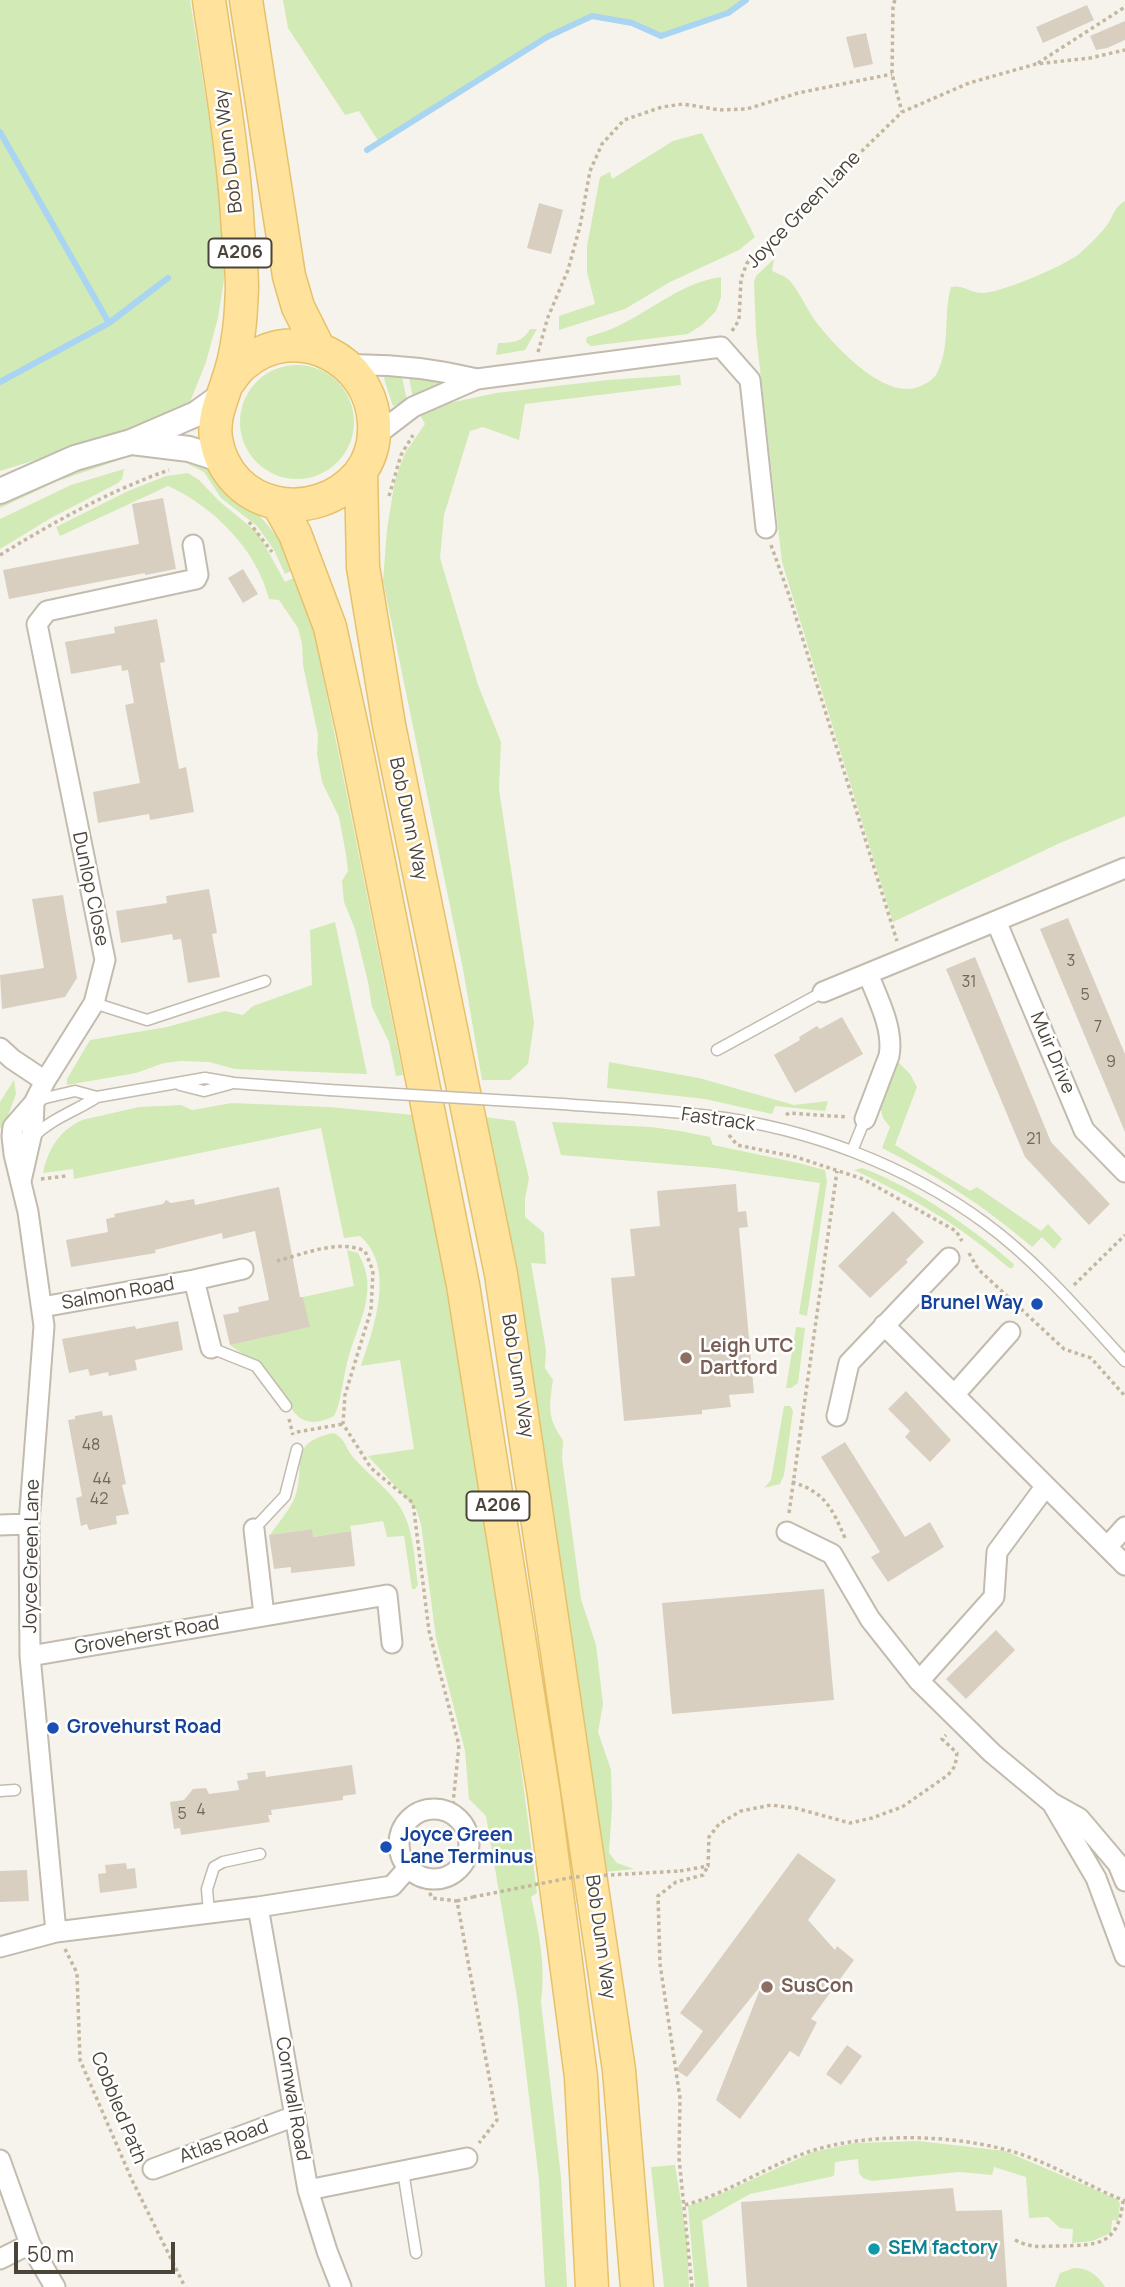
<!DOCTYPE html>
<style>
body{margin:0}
#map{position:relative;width:1125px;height:2287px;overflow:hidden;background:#f6f3ec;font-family:Manrope,sans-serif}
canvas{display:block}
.scale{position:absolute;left:14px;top:2242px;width:161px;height:32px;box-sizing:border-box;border:4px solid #4b4439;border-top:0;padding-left:9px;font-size:21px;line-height:24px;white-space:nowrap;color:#4b4439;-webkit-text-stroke:5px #fff;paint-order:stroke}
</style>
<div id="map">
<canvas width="1125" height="2287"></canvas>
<div class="scale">50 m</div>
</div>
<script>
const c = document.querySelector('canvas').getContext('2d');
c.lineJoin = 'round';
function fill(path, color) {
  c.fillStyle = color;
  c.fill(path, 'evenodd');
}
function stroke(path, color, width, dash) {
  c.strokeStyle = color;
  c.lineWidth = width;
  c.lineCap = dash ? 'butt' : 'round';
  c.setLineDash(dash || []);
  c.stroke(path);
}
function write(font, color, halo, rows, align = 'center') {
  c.font = font + ' Manrope,sans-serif';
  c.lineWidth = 5;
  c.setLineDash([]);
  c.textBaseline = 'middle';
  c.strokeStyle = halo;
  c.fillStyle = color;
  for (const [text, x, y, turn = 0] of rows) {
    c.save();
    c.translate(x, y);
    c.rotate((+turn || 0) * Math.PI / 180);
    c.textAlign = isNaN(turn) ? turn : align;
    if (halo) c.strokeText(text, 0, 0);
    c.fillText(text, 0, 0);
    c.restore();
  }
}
fill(new Path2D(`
 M0,0H190L226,224V267L218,318L206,362L190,402L175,414L158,422L0,471Z
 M283,0H746L728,13L661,36L632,23L592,16L547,37L379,142L359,111L345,115L288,28Z
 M702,133L755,237L739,250L670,282L625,309L559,330V316L595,304L587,272V246L600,177L610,172L612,179L673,141Z
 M1125,201V816L1060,843L893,922L782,562L756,334L754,283L756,276L774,259L772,271C778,274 786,276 790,281C802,295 808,313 820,327C840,351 887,402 921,386C927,383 934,379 937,373C951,346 943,314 951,287C962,284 971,293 982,293C1001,293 1064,266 1079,254C1088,246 1103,232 1109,222C1115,212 1114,208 1125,201Z
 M721,277V297L716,311L702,325L688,334L591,346L586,342L587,337C597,334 608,331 618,326C652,310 683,282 721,277Z
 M530,329H537L525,350L496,355L498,343C512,343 523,342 530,329Z
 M240 422a57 57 0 1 1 114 0a57 57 0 1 1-114 0Z
 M680,375L681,385L525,404L519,440L483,427L470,431L444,515L440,558L478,685L501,742L499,789L534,1023L528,1064L510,1080H482L463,969L383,581L387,529L395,480L405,453L425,424L420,415L440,405L496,393L608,380Z
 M385,376L402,377L407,401L393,406L384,379Z
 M409,378L454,380L413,398Z
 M154,451L200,465L208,470C241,499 280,526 293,570L285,574L274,550L257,526L221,498L204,472L178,459L149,454L134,455V453Z
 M118,456L119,460L58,481L0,508V504L32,488Z
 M124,469L122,479L118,483L51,518L0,549V519L71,485Z
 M188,473L199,480L219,501L258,533L285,582L297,576L311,619L319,656L403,1075L396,1076L389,1042L372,1007L368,982L355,929L344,902L342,881L348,871L346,854L339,817L322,782L317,754L318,735L303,665L302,644L298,628L279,600L269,599C257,550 213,506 168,486L60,536L56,527L128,491L166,476Z
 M335,922L367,1074L235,1069L209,1062L181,1061L164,1063L136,1073L67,1085V1079L90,1040L167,1027L225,1011L243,1015L253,1006L312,985L310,930Z
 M897,1061L910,1074L917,1087L895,1145L970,1191L977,1187L1041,1231L1048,1224L1062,1239L1054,1249L1042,1237L1032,1247C983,1205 939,1177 882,1148L890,1127L883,1118L880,1107Z
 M609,1062L699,1078L794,1105L828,1101L825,1111L775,1106L772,1114L705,1099L607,1088Z
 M14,1080L16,1094L3,1129L0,1128V1102Z
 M232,1103L329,1107L414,1115C463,1373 506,1633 537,1893L531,1897C539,1932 546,1966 541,2002L561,2177L567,2287H545L539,2180L517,1997L486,1816L469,1799L465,1751L436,1638L421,1524L416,1509L368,1456L414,1449L400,1360L361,1366C374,1328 396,1267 360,1236L344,1238L321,1128L74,1179L73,1169L43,1173C48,1149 59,1131 82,1120L139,1107L181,1105L192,1110Z
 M484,1117L515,1121L529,1178L525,1199V1217L544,1233L546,1264L531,1263L546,1350L545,1368L553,1380C549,1406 547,1418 563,1440L562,1458L581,1599L596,1645L603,1704L598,1732L611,1770L612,1807L609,1853L617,1863L634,1869L605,1872Z
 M552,1122L651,1127L680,1131L710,1137L713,1145L794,1162L825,1170L827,1181L807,1316L799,1314L820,1183L716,1168L561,1155Z
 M862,1168C918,1189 969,1226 1014,1264L1013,1268H1009C962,1227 911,1196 854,1170Z
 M347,1250L358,1253C381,1293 356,1324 347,1363C343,1379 341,1403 334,1416C291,1437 291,1397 270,1375C259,1363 243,1355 230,1345L309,1327L303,1297L354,1286Z
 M796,1327L805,1328L798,1383L791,1388H786Z
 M784,1406H790L793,1411L784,1475L780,1484L764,1488L771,1480Z
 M333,1433C345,1437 345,1448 353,1457C366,1472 383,1485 395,1500C414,1523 414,1557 418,1585L415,1589H412L404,1536L387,1537L383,1521L350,1526L351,1531L313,1537L311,1529L270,1535C278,1523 289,1511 295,1497C307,1464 286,1444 333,1433Z
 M918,2141L1005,2151L1117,2199L1120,2204L1118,2221L1112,2220L1111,2233L1092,2241L1072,2243L1073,2229L1060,2228L1048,2217L1029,2218L1026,2177L994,2167L992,2175L959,2172L872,2181L863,2178L859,2173L858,2159L835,2162L834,2176L750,2194L702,2221L709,2287H695L688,2206L716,2196L813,2152L855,2143Z
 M675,2165L687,2239L689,2287H664L651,2167Z
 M1074,2268C1088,2268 1098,2275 1105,2287H1055L1060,2273Z`), '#d2eab5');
stroke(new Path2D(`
 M0,132L109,323
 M367,150L547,37L592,16L632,23L661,36L728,13L746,0
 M0,382L109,323L168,278`), '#a9d4f2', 6);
fill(new Path2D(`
 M1087,5L1094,20L1043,43L1036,27Z
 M1125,21V40L1107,48L1096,50L1090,36Z
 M866,33L873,64L854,68L846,37Z
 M539,203L563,210L551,254L527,248Z
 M163,498L176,569L145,575V573L9,599L3,570L139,544L132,504Z
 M243,569L258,594L243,603L228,578Z
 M157,619L165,662L160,663L179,769L186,767L194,812L150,820L149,814L98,823L93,792L140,783L125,705L134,703L128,670L122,671L121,665L71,674L65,642L115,633L114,627Z
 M209,889L217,933L212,934L220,977L188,983L181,939L173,940L172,934L121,943L116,911L167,903L166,896Z
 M63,895L77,978L65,997L2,1009L0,975L44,968L32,899Z
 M1068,918L1125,1054V1132L1040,929Z
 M975,957L1051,1142L1110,1204L1089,1225L1025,1157L946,969Z
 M842,1017L863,1054L795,1093L774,1055L800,1040L799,1037L817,1026L820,1029Z
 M736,1184L738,1212L746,1211L748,1227L739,1228L754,1393L729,1395L731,1407L702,1410V1414L624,1421L611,1278L635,1276L630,1229L660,1226L657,1191Z
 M279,1187L300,1297H303L310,1327L230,1345L223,1315L239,1312L238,1307L269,1300L255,1231L223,1239L222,1233L155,1250L156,1253L71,1267L66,1240L108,1232L106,1219L115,1217L114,1214L163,1204L166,1200L171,1203L194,1199L195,1205Z
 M893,1211L924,1242L906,1260L908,1262L870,1298L838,1266Z
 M178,1321L183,1350L135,1360L137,1370L109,1376L108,1372L90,1376L88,1369L69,1373L62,1339L135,1326L136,1329Z
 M906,1391L951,1440L930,1462L905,1437L910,1431L888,1409Z
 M102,1411L103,1416L112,1415L126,1484L122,1485L129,1514L116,1516L117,1524L89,1530L87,1524L81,1526L76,1498L82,1496L68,1420L75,1419V1416Z
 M845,1442L905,1537L930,1522L944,1547L888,1582L871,1557L880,1552L821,1457Z
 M312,1529L313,1537L351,1531L355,1566L291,1573V1567L274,1569L269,1535Z
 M824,1589L834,1700L672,1714L662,1603Z
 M996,1630L1015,1650L966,1699L946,1679Z
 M352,1765L356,1794L343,1796V1800L271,1810L272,1815H268L270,1822L181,1835L180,1828L174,1829L170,1802L184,1800L193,1789L206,1788L209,1794L239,1790L237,1781L248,1779L247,1773L265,1771L266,1777Z
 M798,1853L836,1880L808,1920L835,1950L837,1946L854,1960L811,2019L817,2022L799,2057L790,2051L740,2119L716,2100L762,1984L687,2077L676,2070L703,2031L680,2013Z
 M126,1863L127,1869L135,1868L137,1888L100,1893L98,1874L106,1873L105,1865Z
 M27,1870L29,1901L0,1902V1871Z
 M847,2045L862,2056L841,2085L826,2074Z
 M953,2188L956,2211L1002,2210L1007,2287H747L741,2202Z`), '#d8cfc1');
const service = new Path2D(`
 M94,1003L147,1020L265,981
 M717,1050L823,992
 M180,1085L204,1091L230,1084
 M36,1102L45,1098L75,1091L97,1097L205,1078L234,1083L329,1090
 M562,1104C611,1108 661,1110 710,1116C808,1128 906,1165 985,1223C1037,1261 1082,1314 1125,1361
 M33,1137C52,1118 76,1111 97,1097
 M852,1151L865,1119
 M211,1348L256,1366L286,1406
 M254,1529L285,1496L297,1449
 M0,1791L15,1790
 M209,1913L207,1889L214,1867L223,1862L260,1854
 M403,2171L416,2253`);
const minor = new Path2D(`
 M348,365C391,364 435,369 477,379
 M375,436L413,407L477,379L721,347L750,380L766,528
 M996,921L1084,1130L1125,1172
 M823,992L1125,868
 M0,1048L12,1059L45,1081
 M865,1119L889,1056C894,1029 878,999 868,974
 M21,1181L33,1128L34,1103
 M194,1280L243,1269
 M42,1307L194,1280L211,1348
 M884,1325L1125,1565
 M954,1395L1010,1332
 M837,1416L849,1363L949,1258
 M0,1525L29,1524
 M254,1529L264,1615
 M787,1532L832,1554L870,1619L919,1681L992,1753L1052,1803L1079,1818L1118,1864L1125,1881
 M1107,1547L1125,1527
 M30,1656L387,1595L392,1643
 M919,1681L994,1597L997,1552L1045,1487
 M1052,1803L1096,1878L1125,1956
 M399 1844a35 35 0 1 1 70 0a35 35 0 1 1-70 0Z
 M258,1907L308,2190L327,2251L341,2287
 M56,1932L30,1656L29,1524L44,1326L28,1212L14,1154L12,1136L13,1127L34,1103L45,1081L94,1003L105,960L37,624L47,611L196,579L198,575L193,545
 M0,1947L56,1932L258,1907L392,1886L408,1868
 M0,2160L30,2244L55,2287
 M153,2169L295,2116
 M308,2190L467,2158
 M0,2259L30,2244`);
const tertiary = new Path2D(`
 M132,442L189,449L223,460
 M0,491L75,458L131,442L196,414L221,396`);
const primary = new Path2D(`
 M209,0C220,77 234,153 238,231C240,250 242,270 242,289C241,305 241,321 238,337C236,352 232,369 227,383C221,402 213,418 216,439C228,510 315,526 359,474C370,460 375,442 374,424C372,359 296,320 244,364C237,369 232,378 227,384
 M246,0L289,276L298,307L319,349
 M361,471L363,567L389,725L501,1274L619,2070L637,2287
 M278,504L295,534L330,627L353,732L463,1285L544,1795L581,2077L592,2287`);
stroke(service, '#c2bbae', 13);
stroke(minor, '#c2bbae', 23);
stroke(tertiary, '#c2bbae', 28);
stroke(primary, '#e6c16a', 35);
stroke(new Path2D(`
 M895,0L893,5L892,74L902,112
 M1038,63L1125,7
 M732,331L739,320L741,279L747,263L902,112L969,83L1036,64L1090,58L1125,50
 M538,352L548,317L568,270L580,226L590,171L602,144L624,120L662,107L683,104L720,110L747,109L798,93L892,74
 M389,496L401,455L413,435
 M249,522L272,552
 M771,545L789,595L897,941
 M0,555C54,522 109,491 169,470
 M786,1115L789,1113L847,1117
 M729,1135L737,1145L796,1157L863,1179L956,1231L962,1241
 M41,1179L66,1176
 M969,1253L978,1269L1064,1349L1091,1358L1125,1396
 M277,1261C304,1254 338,1239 365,1251L373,1271L371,1310L345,1395L343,1424L371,1468L413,1503L429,1631L459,1745L452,1813
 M1074,1285L1125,1235
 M289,1419L293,1435
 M297,1432L343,1424
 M792,1482C825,1492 832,1508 845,1538
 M789,1513L837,1171
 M680,1871L708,1866L709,1837L719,1824L741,1811L771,1805L795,1808L850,1823L872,1818L902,1807L948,1775L955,1766L957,1753L942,1739L946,1735
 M424,1880L432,1898L457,1901L497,2120L479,2143
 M457,1901L473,1897
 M65,1949L77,1973L80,2060L132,2180L185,2287
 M685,2205C728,2193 765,2167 808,2152C864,2133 945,2134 1003,2149C1045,2159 1085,2185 1125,2201
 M1015,2240C1034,2249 1039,2246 1059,2246C1098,2245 1118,2246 1123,2201
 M692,2287L679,2158L680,2098L660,1964L658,1896L676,1882L703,1875L708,1866`), '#c4b79f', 3.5, [3.5, 3.5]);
stroke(service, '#fff', 10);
stroke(minor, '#fff', 19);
stroke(tertiary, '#fff', 24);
stroke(primary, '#ffe39c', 32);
const serviceBridge = new Path2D(`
 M329,1090L562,1104`);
stroke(serviceBridge, '#c2bbae', 13, []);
stroke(new Path2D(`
 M473,1897L574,1877L680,1871`), '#c4b79f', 3.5, [3.5, 3.5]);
stroke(serviceBridge, '#fff', 10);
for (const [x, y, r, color] of [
 [1037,1304,7,"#1a4fb4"],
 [686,1358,7,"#8d6e63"],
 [53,1728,7,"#1a4fb4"],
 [386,1847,7,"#1a4fb4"],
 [767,1987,7,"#8d6e63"],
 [874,2249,7,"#0f9aa8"]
]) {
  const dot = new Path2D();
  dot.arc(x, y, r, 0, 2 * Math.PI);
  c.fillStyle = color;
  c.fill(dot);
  stroke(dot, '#fff', 2.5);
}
write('16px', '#6e675b', null, [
 ["3",1071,962],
 ["31",969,983],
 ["5",1085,996],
 ["7",1098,1028],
 ["9",1111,1063],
 ["21",1034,1140],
 ["48",91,1446],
 ["44",102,1480],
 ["42",99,1500],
 ["4",201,1811],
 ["5",182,1815]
]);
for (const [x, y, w] of [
 [240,253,63],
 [498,1506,63]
]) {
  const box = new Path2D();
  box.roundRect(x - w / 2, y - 14.5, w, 29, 5);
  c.fillStyle = '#fff';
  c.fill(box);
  stroke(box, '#4b4439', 2);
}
write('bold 18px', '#4b4439', null, [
 ["A206",240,253],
 ["A206",498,1506]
]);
write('19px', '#4b4439', '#fff', [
 ["Bob Dunn Way",229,151,-97],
 ["Joyce Green Lane",804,210,-46],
 ["Bob Dunn Way",408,819,78],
 ["Dunlop Close",90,889,78],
 ["Muir Drive",1052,1053,67],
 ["Fastrack",718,1120,8],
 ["Salmon Road",118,1294,-10],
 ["Bob Dunn Way",517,1376,81],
 ["Joyce Green Lane",32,1556,-89],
 ["Groveherst Road",147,1636,-10],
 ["Bob Dunn Way",600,1937,82],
 ["Cornwall Road",292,2099,80],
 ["Cobbled Path",118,2108,68],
 ["Atlas Road",224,2142,-20]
]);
write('bold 19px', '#164399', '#fff', [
 ["Brunel Way",1023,1304,"right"],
 ["Grovehurst Road",67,1728],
 ["Joyce Green",400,1836],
 ["Lane Terminus",400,1858]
], 'left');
write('bold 19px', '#785e54', '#fff', [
 ["Leigh UTC",700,1347],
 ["Dartford",700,1369],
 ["SusCon",781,1987]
], 'left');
write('bold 19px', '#0d838f', '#fff', [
 ["SEM factory",888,2249]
], 'left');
</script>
